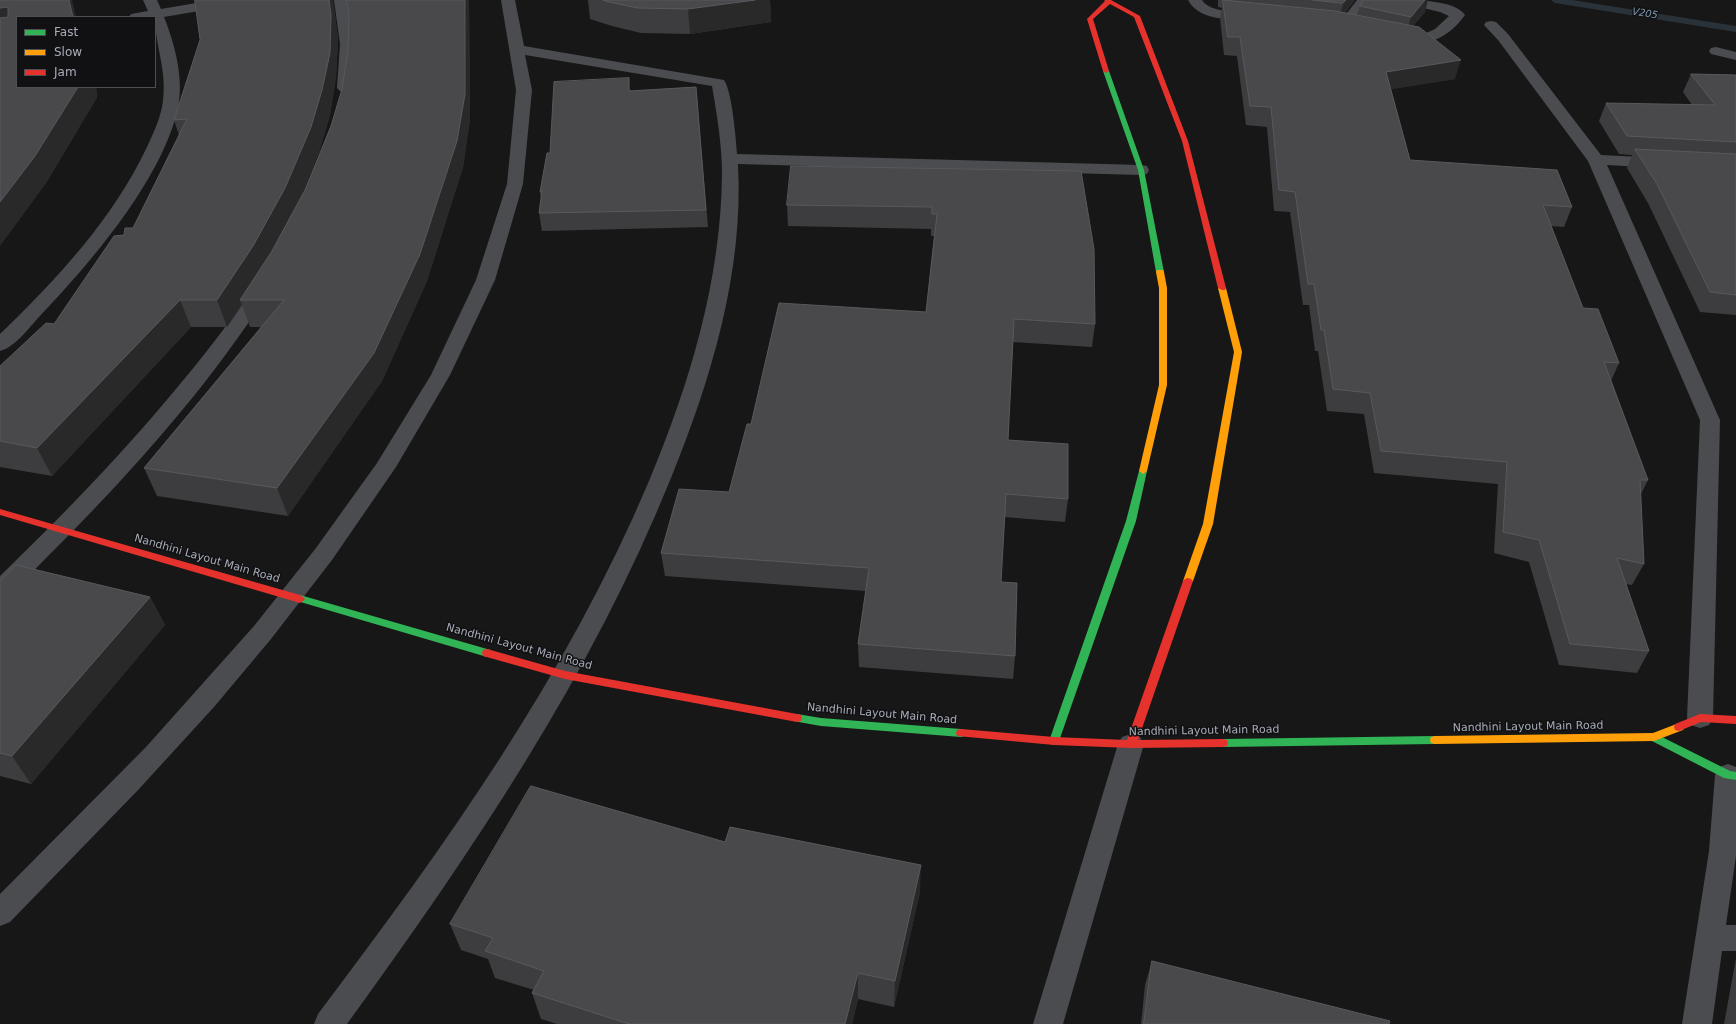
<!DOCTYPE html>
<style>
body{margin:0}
#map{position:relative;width:1736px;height:1024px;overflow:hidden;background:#171717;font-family:"DejaVu Sans",sans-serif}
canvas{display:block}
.legend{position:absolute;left:16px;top:16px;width:140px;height:72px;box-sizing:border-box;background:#111113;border:1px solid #4d4f55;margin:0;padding:5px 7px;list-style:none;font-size:12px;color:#a8adb8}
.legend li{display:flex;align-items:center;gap:8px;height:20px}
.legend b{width:20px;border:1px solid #4d4f55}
</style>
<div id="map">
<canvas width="1736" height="1024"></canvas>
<ul class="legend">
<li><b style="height:5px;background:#30b455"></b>Fast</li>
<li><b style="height:5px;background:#ff9f0a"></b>Slow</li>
<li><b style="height:5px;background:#e5322d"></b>Jam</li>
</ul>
</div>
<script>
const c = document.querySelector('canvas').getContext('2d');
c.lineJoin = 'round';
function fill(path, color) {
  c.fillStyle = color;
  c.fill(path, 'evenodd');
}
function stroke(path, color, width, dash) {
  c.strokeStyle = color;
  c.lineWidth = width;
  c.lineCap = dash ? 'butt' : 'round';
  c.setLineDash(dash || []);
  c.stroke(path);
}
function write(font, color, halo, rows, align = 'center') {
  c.font = font + ' "DejaVu Sans",sans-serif';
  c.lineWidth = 3;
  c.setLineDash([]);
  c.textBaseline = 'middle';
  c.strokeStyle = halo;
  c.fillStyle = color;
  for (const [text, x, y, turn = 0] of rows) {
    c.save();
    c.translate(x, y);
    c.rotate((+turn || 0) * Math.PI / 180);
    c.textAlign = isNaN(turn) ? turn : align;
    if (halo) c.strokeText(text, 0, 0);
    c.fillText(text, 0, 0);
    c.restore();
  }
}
fill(new Path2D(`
 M1551,0H1572L1736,26V32L1555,3Z`), '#2a3239');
fill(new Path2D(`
 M1188,0H1202C1210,13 1236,11 1250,12L1255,13L1257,16L1255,19L1250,20C1229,19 1199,21 1188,0Z
 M1357,0H1371L1349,29H1339L1337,26Z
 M1400,0C1416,0 1455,0 1465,15C1449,38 1424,49 1397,42L1395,39L1397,36L1422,35L1435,29L1449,16L1440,12L1402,3Z`), '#4b4c50');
fill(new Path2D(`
 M143,0H157L161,9L214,0H247L245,3L240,4L164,17C175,45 184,78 178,108C162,180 89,265 38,318C28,329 15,347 0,351V334C57,279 113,219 147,147C154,132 161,117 163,101C167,69 155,46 155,17H129L131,14L148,11Z
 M334,0H348C355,29 355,58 353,88L350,91H340L337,88L340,44Z
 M501,0H515L524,46L724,80C732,91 736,139 737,154L1141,165L1147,166L1149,170L1147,174L1141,175L738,164C744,271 711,380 671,478C591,676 472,852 347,1024H314L318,1014C446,845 566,677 649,481C690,383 721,280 722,174C722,145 717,115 712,86L525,55L532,90L523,184L495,280L450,375L396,467L332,560L271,639L214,707L139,789L10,922L0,926V894L146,747L254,626L316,548L377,463L431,375L476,280L507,184L516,90Z
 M1491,21L1496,22L1508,34L1601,155L1660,158L1666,160L1668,163L1666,166L1660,168L1607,165L1720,420L1713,718L1709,725L1700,728L1691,725L1687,718L1700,420L1588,161L1498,40L1484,25L1486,22Z
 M1716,47L1736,52V60L1711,54L1709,51L1711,48Z
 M262,284L269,286L271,290C242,333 212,375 179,414C126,478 67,538 8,596L0,599V576C93,486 181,392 255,286Z
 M1131,734L1140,737L1144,744L1063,1024H1033L1118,744L1122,737Z
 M1728,764L1736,767V856L1726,925H1736V951H1722L1712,1024H1682L1709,851L1715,775L1719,767Z`), '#4b4c50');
fill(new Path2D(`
 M1104,70L1109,71L1144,170L1164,272L1163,274H1157L1156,272L1138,170L1103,71Z
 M1143,468L1147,471L1136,521L1059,741L1058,744L1054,745L1050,744L1049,741L1126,521L1139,471Z
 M300,595L487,649L491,650L492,653L491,656L487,657L297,601L295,599L297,597Z
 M797,714L821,718L961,729L965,730L966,733L965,736L961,737L821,726L793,721L792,718L793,715Z
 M1654,733L1730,771L1736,772V780L1724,778L1650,740L1649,737L1650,734Z
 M1435,736L1439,737L1440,740L1439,743L1435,744L1223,747L1219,746L1218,743L1219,740L1223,739Z`), '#30b455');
fill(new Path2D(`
 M1157,270H1163L1164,272L1167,288V385L1147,471L1143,474L1139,471L1159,385V288L1156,272Z
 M1219,286H1222L1226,288L1242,352L1213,524L1193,581L1191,583H1185L1183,581L1203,524L1234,352L1218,288Z
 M1679,723L1683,724L1684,727L1683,730L1654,741L1435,744L1431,743L1430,740L1431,737L1435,736L1653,733Z`), '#ff9f0a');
fill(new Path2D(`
 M1104,0H1111L1140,16L1188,141L1226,288L1225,290H1222L1218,288L1182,141L1134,17L1110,4L1093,19L1109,71L1106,73L1103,71L1087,19L1105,1Z
 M0,509L300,595L303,597L305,599L303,601L300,603L0,515Z
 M1188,578L1191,579L1193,581L1138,740L1223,739L1227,740L1228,743L1227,746L1223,747L1131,748L1054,745L957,736L956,733L957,730L961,729L1054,737L1127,740L1183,581L1185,579Z
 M487,649L565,671L797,714L801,715L802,718L801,721L797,722L565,679L483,656L482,653L483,650Z
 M1700,714L1736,716V724L1701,722L1679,731L1675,730L1674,727L1675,724Z`), '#e5322d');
fill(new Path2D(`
 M195,0H333L338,39L336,77L330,115L319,152L300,200L305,190L331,126L342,89L348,51L349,14L347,0H469L470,119L463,167L427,281L382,381L288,516L157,496L144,468L261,327H250L242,305L227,327H191L52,476L0,467V366L54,324L124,235L133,228L179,135L174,120L200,40Z
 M588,0H770L771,22L690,34L641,33L612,26L590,19Z
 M1218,0H1355L1345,13L1357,15L1360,6L1425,12L1413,26L1455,79L1391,89L1410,160L1572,207L1564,227L1551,226L1583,308L1619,363L1611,381L1648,480L1641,494L1644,564L1632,585L1626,584L1649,651L1637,673L1559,665L1529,562L1494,553L1498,484L1374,473L1364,414L1327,411L1318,351H1315L1309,305H1303L1290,212L1274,211L1267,127L1246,125L1237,56L1224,55L1220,18L1222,8L1218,7Z
 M1691,74L1736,75V315L1700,312L1648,203L1627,168L1632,155L1619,154L1599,121L1606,103L1692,105L1683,92Z
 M696,87L708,227L542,231L539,213L541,199L540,192L631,91Z
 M1081,171L1095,324L1092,347L1013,342L1008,440L1068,499L1065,522L1004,517L1001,582L1015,656L1013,679L859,667L858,644L866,591L665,576L661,553L729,492L751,424L926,312L934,236H931V229L788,226L787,205Z
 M0,582L150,597L165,625L31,784L0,776Z
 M725,842L920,892L894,1007L858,999L852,1024H557L541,1019L532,993L534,990L495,978L488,959L461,950L450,924Z
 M1736,958V1024H1724Z
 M1152,961L1389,1024H1141L1145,985Z`), '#3d3d3f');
fill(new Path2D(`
 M69,0H72L76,17H73Z
 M329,0H333L338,39L336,77L330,115L319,152L294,215L263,273L240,300L242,305L227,327L217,300Z
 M465,0H469L470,119L463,167L427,281L382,381L288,516L277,488Z
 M755,0H770L771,22L690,34L688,9Z
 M1346,0H1355L1339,20L1343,3Z
 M1425,0H1428L1425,12L1406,34L1411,17Z
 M8,7L17,29L0,34V8Z
 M1461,60L1455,79L1381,91L1386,72Z
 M629,78L631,94L629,91Z
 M78,87H96L97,91V98L47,182L0,246V202Z
 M180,300L191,327L52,476L37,448Z
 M150,597L165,625L31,784L12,756Z
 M921,865L920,892L894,1007L895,981Z
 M858,973V999L852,1024H845Z`), '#29292a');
const building = new Path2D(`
 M0,0H69L73,17H17V87H78L35,156L0,202V18L8,17V7L0,8Z
 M195,0H329L331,15L330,53L322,90L311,127L285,188L253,246L217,300H180L37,448L0,441V366L46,323L54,324L114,236L124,235L125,228H133L187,119L174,120L200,40Z
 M347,0H465V94L457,141L420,254L374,353L277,488L144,468L284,300H240L272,251L305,190L331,126L342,89L348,51L349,14Z
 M603,0H755L688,9L638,8L609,2Z
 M1223,0L1335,11L1419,27L1461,60L1386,72L1410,160L1557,170L1572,207L1543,205L1583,308L1598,309L1619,363L1604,362L1648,480H1640L1644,564L1617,558L1649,651L1570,644L1539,540L1503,532L1507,462L1381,451L1370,393L1333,389L1324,330H1321L1314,284H1308L1295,192L1279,190L1271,107L1250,106L1240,37H1228Z
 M1313,0H1346L1343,3Z
 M1364,0H1425L1411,17L1360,6Z
 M1691,74L1736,75V142L1627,136L1606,103L1715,105Z
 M629,78V91L696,87L706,210L539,213L542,191L540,192L547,153H550L554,82Z
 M1635,149L1736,154V295L1710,292L1657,184Z
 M791,166L1081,171L1094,249L1095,324L1014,319L1008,440L1068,444V499L1006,494L1001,582L1017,583L1015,656L858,644L869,568L661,553L679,489L729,492L747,424H751L779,303L926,312L937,214H932V207L787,205Z
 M16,565L150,597L12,756L0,753V582Z
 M531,786L725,842L730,827L921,865L895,981L858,973L845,1024H629L532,993L544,971L485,951L493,938L450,924Z
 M1152,961L1390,1021L1389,1024H1144Z`);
fill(building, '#49494c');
stroke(building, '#58595d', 1);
write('italic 10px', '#7f9bb3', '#111113', [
 ["V205",1645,14,9]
]);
write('11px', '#a8adb8', '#111113', [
 ["Nandhini Layout Main Road",207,559,16],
 ["Nandhini Layout Main Road",519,647,15],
 ["Nandhini Layout Main Road",882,714,5],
 ["Nandhini Layout Main Road",1528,727,-1],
 ["Nandhini Layout Main Road",1204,731,-1]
]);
</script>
